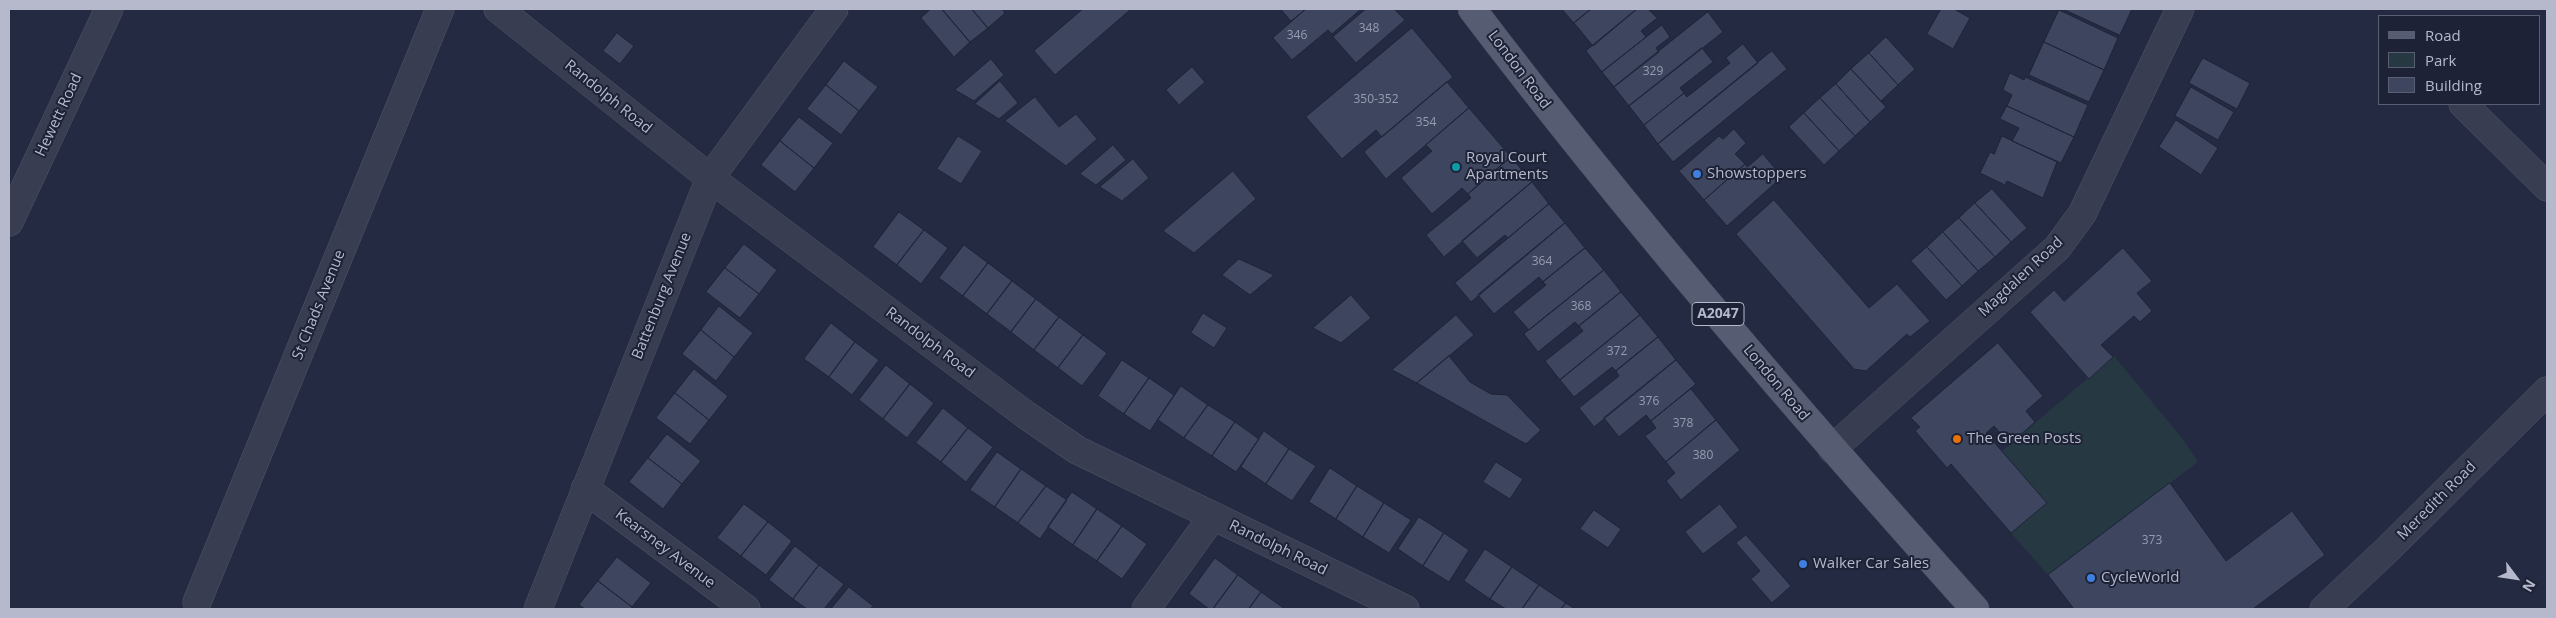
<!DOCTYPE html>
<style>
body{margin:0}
#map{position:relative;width:2556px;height:618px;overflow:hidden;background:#242a41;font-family:"Open Sans",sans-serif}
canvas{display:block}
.frame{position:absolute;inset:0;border:10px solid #b5b9cb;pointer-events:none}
.legend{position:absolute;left:2378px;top:15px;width:162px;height:90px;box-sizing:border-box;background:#1d2236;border:1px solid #5a5e72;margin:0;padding:6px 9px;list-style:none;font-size:15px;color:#b5b9cb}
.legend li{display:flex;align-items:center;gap:10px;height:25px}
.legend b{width:25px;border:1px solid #5a5e72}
.north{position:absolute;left:2491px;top:553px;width:50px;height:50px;-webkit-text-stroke:4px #1d2236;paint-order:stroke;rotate:121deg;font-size:14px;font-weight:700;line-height:20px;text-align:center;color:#b5b9cb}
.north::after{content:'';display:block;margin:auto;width:18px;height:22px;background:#b5b9cb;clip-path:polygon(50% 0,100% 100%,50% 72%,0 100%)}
</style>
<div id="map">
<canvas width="2556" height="618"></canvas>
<div class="frame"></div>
<ul class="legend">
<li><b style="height:6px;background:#565c71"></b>Road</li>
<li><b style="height:14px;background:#263942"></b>Park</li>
<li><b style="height:14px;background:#3e455f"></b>Building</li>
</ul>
<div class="north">N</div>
</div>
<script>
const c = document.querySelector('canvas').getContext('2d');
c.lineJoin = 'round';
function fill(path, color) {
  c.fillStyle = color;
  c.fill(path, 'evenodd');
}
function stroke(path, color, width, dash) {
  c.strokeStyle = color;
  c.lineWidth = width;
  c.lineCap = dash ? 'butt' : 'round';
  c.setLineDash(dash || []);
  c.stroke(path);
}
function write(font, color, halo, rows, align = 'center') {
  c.font = font + ' "Open Sans",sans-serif';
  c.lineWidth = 4;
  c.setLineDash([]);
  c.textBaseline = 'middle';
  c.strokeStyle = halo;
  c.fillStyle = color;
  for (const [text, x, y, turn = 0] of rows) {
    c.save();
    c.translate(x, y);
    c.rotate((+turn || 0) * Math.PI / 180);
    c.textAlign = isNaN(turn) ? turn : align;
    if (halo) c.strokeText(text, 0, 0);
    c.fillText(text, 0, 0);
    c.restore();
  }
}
fill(new Path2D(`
 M2114,356L2182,438L2198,462L2048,575L2011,533L2047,503L2002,451Z`), '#263942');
const building = new Path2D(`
 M931,9H942L970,42L954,57L921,18Z
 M942,9H972L988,28L970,42Z
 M972,9H1002L1005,13L988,28Z
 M1083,9H1131L1055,75L1034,51Z
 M1281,9H1306L1291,21Z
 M1306,9H1361L1332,34L1328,30L1292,60L1273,38Z
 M1366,9H1394L1405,20L1356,63L1333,37Z
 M1562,9H1591L1574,23Z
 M1591,9H1637L1593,46L1574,23Z
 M1637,9H1648L1657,18L1641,31L1646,37L1602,72L1586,51Z
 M1941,9H1954L1970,18L1953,49L1927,34Z
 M2063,9H2132L2120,35Z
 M2059,10L2118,38L2104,70L2044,42Z
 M1708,12L1723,32L1629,106L1614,87Z
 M1662,25L1670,37L1656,48L1659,52L1614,87L1602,72Z
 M1412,28L1453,77L1382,137L1376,130L1342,159L1306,117Z
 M617,33L634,46L620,64L603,51Z
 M1886,37L1915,69L1898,85L1869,53Z
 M2044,42L2104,70L2089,102L2029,75Z
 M1743,44L1758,63L1658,144L1644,125L1684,93L1687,97L1730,63L1726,58Z
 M1702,48L1713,62L1680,88L1684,93L1644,125L1629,106Z
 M1772,51L1787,69L1673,162L1658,144Z
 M1869,53L1898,85L1881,101L1851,69Z
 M2203,58L2250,83L2237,109L2189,83Z
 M991,59L1004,75L974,101L955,90Z
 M844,61L878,87L859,111L826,85Z
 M1192,67L1205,82L1179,105L1166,90Z
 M1851,69L1886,107L1870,122L1836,84Z
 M2010,73L2024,80L2025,77L2088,105L2074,137L2007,106L2012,95L2003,90Z
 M1000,81L1018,103L999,119L975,104Z
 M1447,82L1469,108L1386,179L1364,152Z
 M1836,84L1870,122L1855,136L1820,98Z
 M826,85L859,111L841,135L807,109Z
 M2191,87L2234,112L2218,140L2175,116Z
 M1035,97L1059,127L1076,114L1097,139L1066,166L1005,121Z
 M1820,98L1855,136L1839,151L1804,113Z
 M2007,106L2074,137L2061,163L2012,141L2019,128L2000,119Z
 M1469,108L1511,157L1468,194L1462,188L1432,214L1401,178L1432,151L1426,145Z
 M1804,113L1839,151L1824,165L1789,127Z
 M799,117L833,143L814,168L780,141Z
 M2176,120L2218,148L2201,175L2159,147Z
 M1734,129L1746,143L1735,154L1745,164L1704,200L1679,171L1719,136L1723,139Z
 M958,136L982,151L961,184L937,169Z
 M2002,136L2057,162L2043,198L2007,181L2005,185L1980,173L1990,152L1994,154Z
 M780,141L814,168L795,192L761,165Z
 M1113,145L1126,160L1096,185L1080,174Z
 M1763,154L1782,177L1727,226L1704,200L1745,164L1747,167Z
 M1511,157L1532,182L1444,257L1426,235L1471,198L1468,194Z
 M1133,159L1149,178L1122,201L1100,187Z
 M1233,171L1256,199L1194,253L1163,231Z
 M1532,182L1549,204L1508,238L1505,235L1477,258L1462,241Z
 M1992,189L2027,228L2011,242L1975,203Z
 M1774,200L1869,308L1897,284L1930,321L1910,337L1907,334L1866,371L1854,369L1736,234Z
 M1975,203L2011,242L1995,257L1959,218Z
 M1549,204L1565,223L1471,302L1455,283Z
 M899,212L924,230L897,265L873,247Z
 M1959,218L1995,257L1978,271L1943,232Z
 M1565,223L1585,248L1543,282L1539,277L1494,314L1478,295Z
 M924,230L948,248L921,284L897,265Z
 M1943,232L1978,271L1962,286L1927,247Z
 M744,244L777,270L759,294L725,268Z
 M964,245L988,263L963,296L939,278Z
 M1927,247L1962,286L1946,300L1911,261Z
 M1585,248L1604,270L1529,330L1513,312L1546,285L1543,282Z
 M2123,248L2152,281L2137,293L2152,311L2140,322L2134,316L2101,345L2113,357L2089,379L2030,312L2054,290L2064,301Z
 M1239,259L1274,275L1250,295L1222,275Z
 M988,263L1012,281L987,314L963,296Z
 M725,268L759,294L740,318L706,292Z
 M1604,270L1621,292L1579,326L1575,322L1538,352L1524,334Z
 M1012,281L1036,299L1011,332L987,314Z
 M1621,292L1640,315L1560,380L1545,361L1583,331L1579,326Z
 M1351,295L1371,318L1341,343L1313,328Z
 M1036,299L1059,317L1034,350L1011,332Z
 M719,306L753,333L734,357L701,330Z
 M1203,313L1227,328L1214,348L1191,333Z
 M1456,315L1474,335L1417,383L1392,370Z
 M1640,315L1658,337L1616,371L1612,367L1574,397L1560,380Z
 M1059,317L1083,335L1058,368L1034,350Z
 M831,323L855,342L829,377L804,359Z
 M701,330L734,357L716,381L682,354Z
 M1083,335L1107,353L1082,386L1058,368Z
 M1658,337L1676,360L1594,427L1579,408L1619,376L1616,371Z
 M855,342L879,360L852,395L829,377Z
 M1998,343L2043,396L2026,411L2035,422L2010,444L1994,426L1986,433L2047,503L2011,533L1951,464L1947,468L1915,431L1920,427L1911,418Z
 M1449,356L1470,382L1491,394L1507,395L1541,430L1526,444L1417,383Z
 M1122,360L1149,378L1124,414L1098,396Z
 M1676,360L1696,384L1651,421L1646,415L1619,437L1604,418Z
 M886,365L910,384L883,419L859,400Z
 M694,369L728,396L709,420L675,393Z
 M1149,378L1174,395L1150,431L1124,414Z
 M910,384L934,403L907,438L883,419Z
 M1181,386L1208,405L1184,438L1158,420Z
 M1691,389L1716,420L1666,462L1645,436L1656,428L1651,421Z
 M675,393L709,420L690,444L656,418Z
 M1208,405L1235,422L1212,456L1184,438Z
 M943,408L968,428L941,462L916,443Z
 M1716,420L1740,450L1681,500L1666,481L1675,473L1666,462Z
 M1235,422L1259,439L1236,472L1212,456Z
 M968,428L993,447L966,482L941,462Z
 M1264,431L1289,449L1266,484L1241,467Z
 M667,434L701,461L682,484L648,458Z
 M1289,449L1316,466L1292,501L1266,484Z
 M997,452L1021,469L995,507L970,490Z
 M648,458L682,484L663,509L629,482Z
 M1496,462L1523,479L1510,499L1483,482Z
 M1330,468L1357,486L1336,519L1309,502Z
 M1021,469L1046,486L1018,523L995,507Z
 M2170,483L2226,561L2292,511L2325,555L2253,609H2074L2048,575Z
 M1046,486L1067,500L1040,539L1018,523Z
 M1357,486L1384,503L1363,537L1336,519Z
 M1072,492L1097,509L1073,545L1048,527Z
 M1384,503L1411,520L1389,553L1363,537Z
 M744,504L768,522L741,556L717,538Z
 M1720,504L1738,527L1703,554L1685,532Z
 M1097,509L1122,526L1097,561L1073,545Z
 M1594,510L1621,529L1608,548L1580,529Z
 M1419,517L1444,533L1423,566L1398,549Z
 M768,522L792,541L766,575L741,556Z
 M1122,526L1147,544L1122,579L1097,561Z
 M1444,533L1469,550L1449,582L1423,566Z
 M1746,535L1791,586L1772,603L1751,579L1760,571L1736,543Z
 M795,546L819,565L793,599L769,580Z
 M1485,549L1512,567L1490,599L1464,581Z
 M617,557L651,583L632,607L598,581Z
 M1215,558L1238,575L1213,609H1209L1189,594Z
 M819,565L844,584L824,609H807L793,599Z
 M1512,567L1539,585L1522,609H1506L1490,599Z
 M1238,575L1261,592L1249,609H1213Z
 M598,581L632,607L631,609H585L579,605Z
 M1539,585L1566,603L1561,609H1522Z
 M849,587L873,606L870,609H831Z
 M1261,592L1285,609H1249Z
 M1566,603L1575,609H1561Z`);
fill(building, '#3e455f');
stroke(building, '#1f2438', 1);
const minor = new Path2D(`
 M498,9L710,178L1026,415L1077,450L1405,609
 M2463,104L2547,187
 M9,222L109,9
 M1832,449L2057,248L2082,214L2180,9
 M585,489L746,609
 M197,602L440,9
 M538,609L710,178L834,9
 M1146,609L1213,516
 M2324,609L2389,548L2547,391`);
const major = new Path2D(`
 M1472,9C1630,217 1801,415 1975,609`);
stroke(minor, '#505568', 29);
stroke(major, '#42465a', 29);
stroke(minor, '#383d51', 28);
stroke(major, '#565c71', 28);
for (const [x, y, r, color] of [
 [1456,167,5,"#0f9aa8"],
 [1697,174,5,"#3f7fe0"],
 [1957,439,5,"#e8710a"],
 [1803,564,5,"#3f7fe0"],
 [2091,578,5,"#3f7fe0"]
]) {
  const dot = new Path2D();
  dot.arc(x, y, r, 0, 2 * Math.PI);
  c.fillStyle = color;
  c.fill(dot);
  stroke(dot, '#1d2236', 2);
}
write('12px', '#979cb0', null, [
 ["348",1369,29],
 ["346",1297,36],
 ["329",1653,72],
 ["350-352",1376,100],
 ["354",1426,123],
 ["364",1542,262],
 ["368",1581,307],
 ["372",1617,352],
 ["376",1649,402],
 ["378",1683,424],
 ["380",1703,456],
 ["373",2152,541]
]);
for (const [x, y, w] of [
 [1718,314,52]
]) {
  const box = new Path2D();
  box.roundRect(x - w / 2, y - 11.5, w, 23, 4);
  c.fillStyle = '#1d2236';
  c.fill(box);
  stroke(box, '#b5b9cb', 1);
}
write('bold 14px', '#b5b9cb', null, [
 ["A2047",1718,314]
]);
write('15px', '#b5b9cb', '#1d2236', [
 ["London Road",1519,70,53],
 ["Randolph Road",608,97,39],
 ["Hewett Road",59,115,-65],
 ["Magdalen Road",2021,277,-43],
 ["Battenburg Avenue",662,296,-68],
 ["St Chads Avenue",319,305,-68],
 ["Randolph Road",930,343,37],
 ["London Road",1776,383,50],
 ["Meredith Road",2437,501,-45],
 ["Randolph Road",1278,548,26],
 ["Kearsney Avenue",665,549,37]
]);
write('15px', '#b5b9cb', '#1d2236', [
 ["Royal Court",1466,158],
 ["Apartments",1466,175],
 ["Showstoppers",1707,174],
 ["The Green Posts",1967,439],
 ["Walker Car Sales",1813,564],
 ["CycleWorld",2101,578]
], 'left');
</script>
